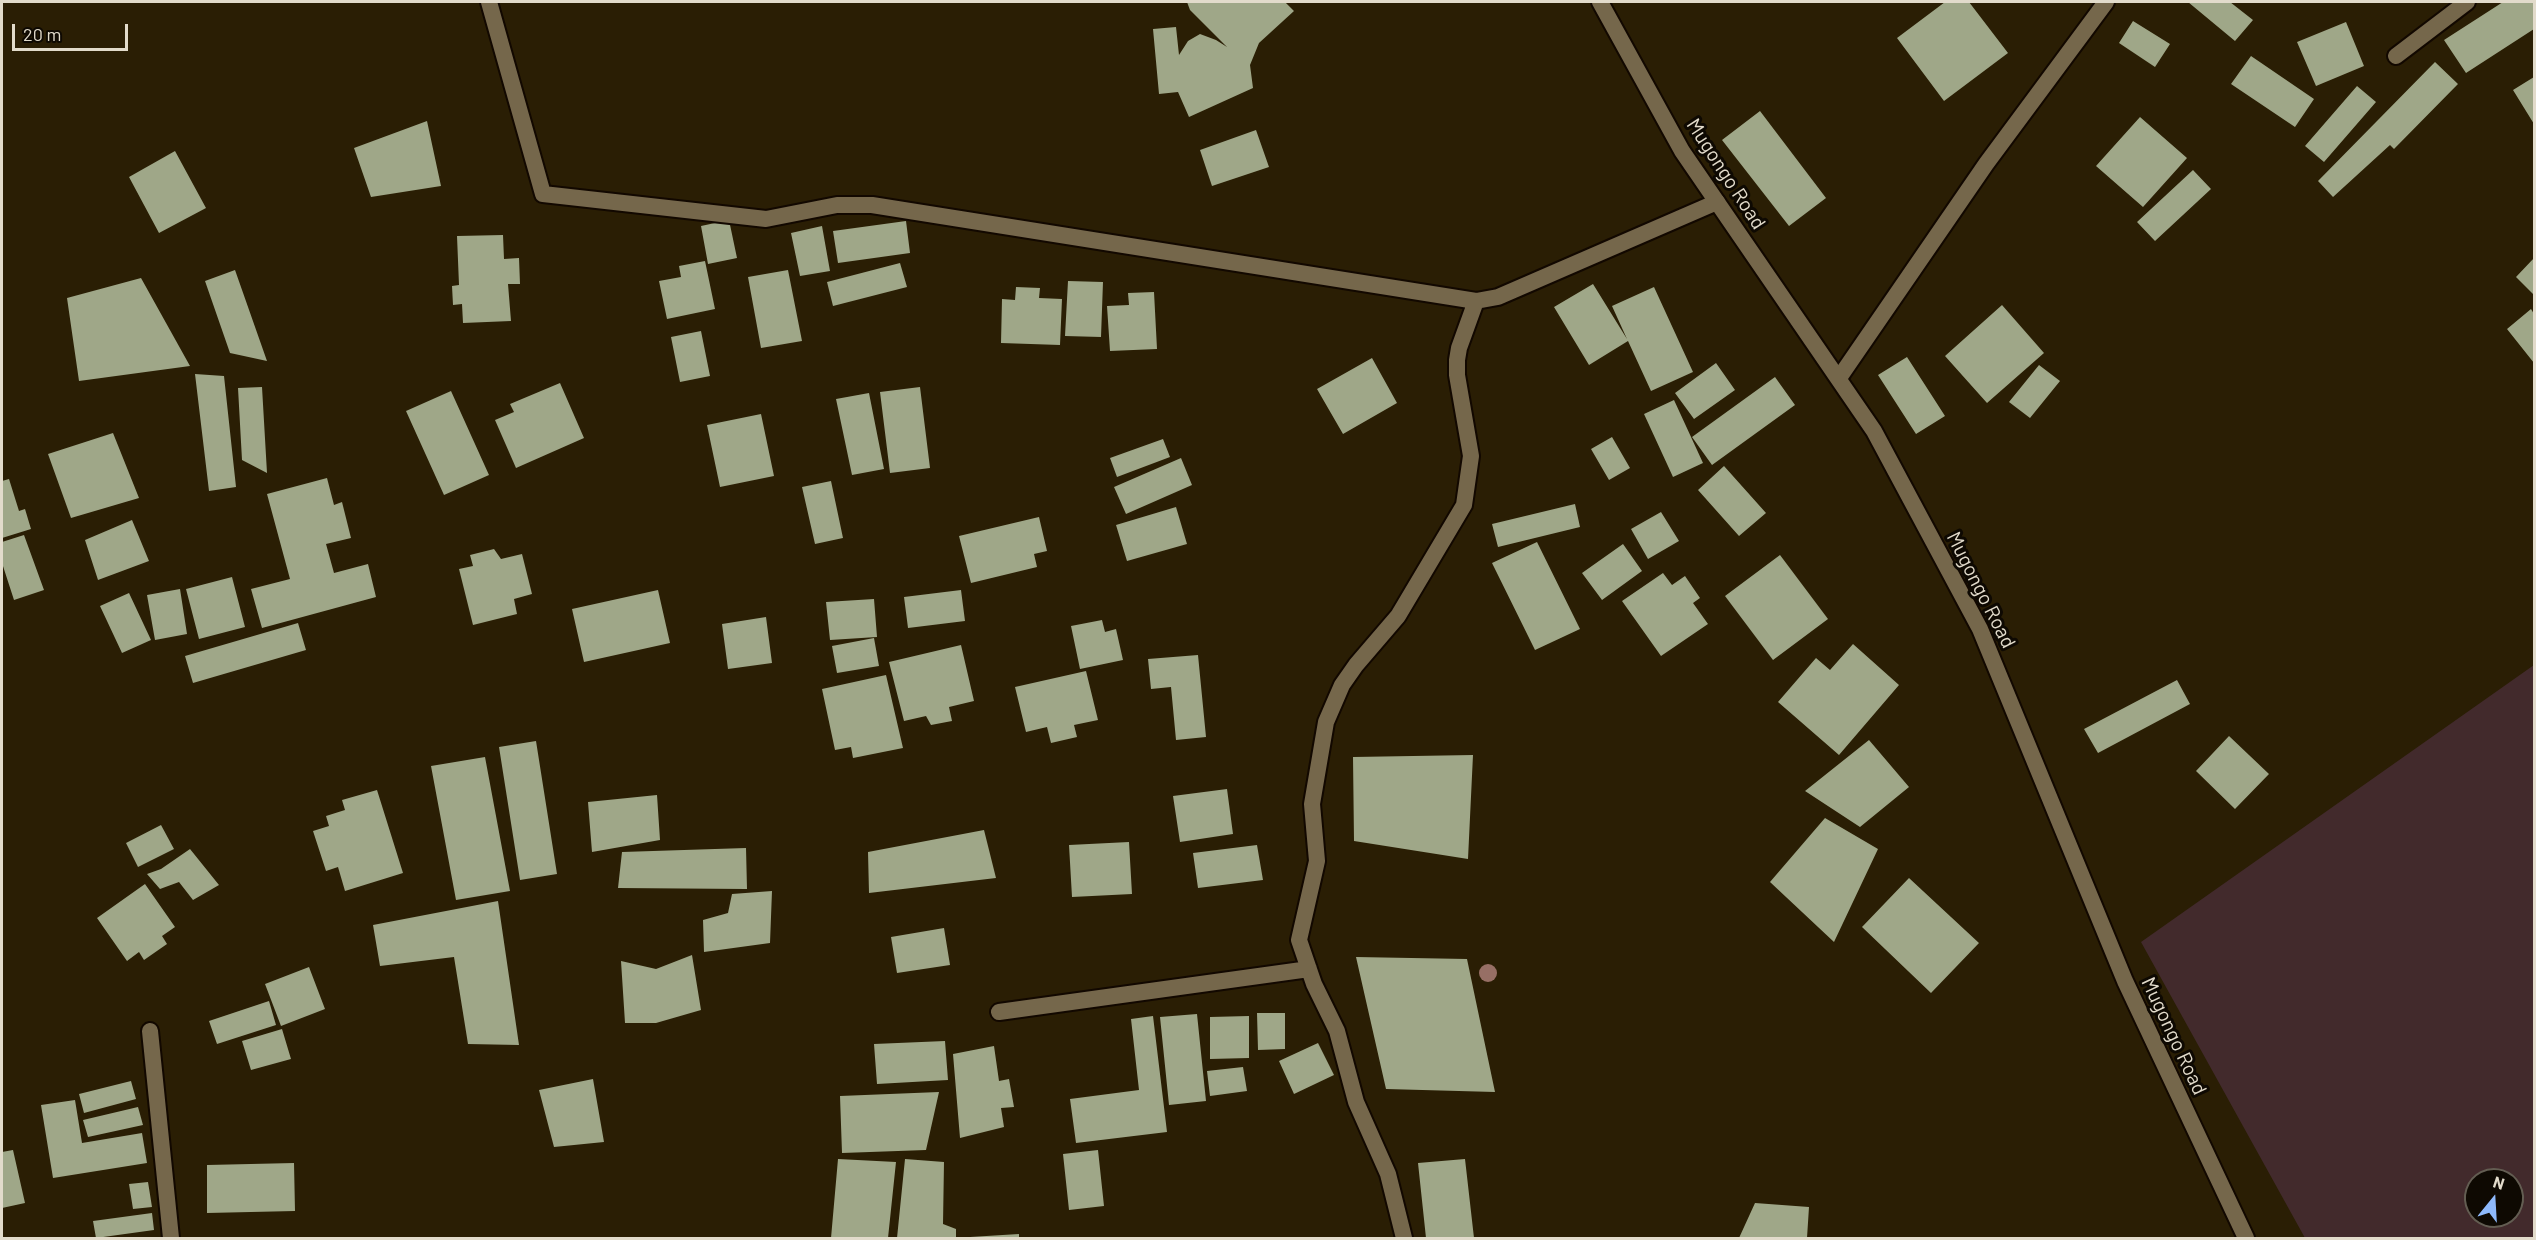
<!DOCTYPE html>
<style>
body{margin:0}
#map{position:relative;width:2536px;height:1240px;overflow:hidden;background:#2a1e04;font-family:Barlow,sans-serif}
canvas{display:block}
.frame{position:absolute;inset:0;border:3px solid #e2dbcb;pointer-events:none}
.north{position:absolute;left:2464px;top:1168px;width:60px;height:60px;box-sizing:border-box;background:#0e0902;border:2px solid #635d52;border-radius:50%;rotate:18deg;font-size:16px;font-weight:700;line-height:24px;text-align:center;color:#e2dbcb}
.north::after{content:'';display:block;margin:auto;width:21px;height:27px;background:#8eb9fc;clip-path:polygon(50% 0,100% 100%,50% 72%,0 100%)}
.scale{position:absolute;left:12px;top:24px;width:116px;height:27px;box-sizing:border-box;border:3px solid #e2dbcb;border-top:0;padding-left:8px;font-size:18px;line-height:21px;white-space:nowrap;color:#e2dbcb;-webkit-text-stroke:4px #0e0902;paint-order:stroke}
</style>
<div id="map">
<canvas width="2536" height="1240"></canvas>
<div class="frame"></div>
<div class="north">N</div>
<div class="scale">20 m</div>
</div>
<script>
const c = document.querySelector('canvas').getContext('2d');
c.lineJoin = 'round';
function fill(path, color) {
  c.fillStyle = color;
  c.fill(path, 'evenodd');
}
function stroke(path, color, width, dash) {
  c.strokeStyle = color;
  c.lineWidth = width;
  c.lineCap = dash ? 'butt' : 'round';
  c.setLineDash(dash || []);
  c.stroke(path);
}
function write(font, color, halo, rows, align = 'center') {
  c.font = font + ' Barlow,sans-serif';
  c.lineWidth = 6;
  c.setLineDash([]);
  c.textBaseline = 'middle';
  c.strokeStyle = halo;
  c.fillStyle = color;
  for (const [text, x, y, turn = 0] of rows) {
    c.save();
    c.translate(x, y);
    c.rotate((+turn || 0) * Math.PI / 180);
    c.textAlign = isNaN(turn) ? turn : align;
    if (halo) c.strokeText(text, 0, 0);
    c.fillText(text, 0, 0);
    c.restore();
  }
}
fill(new Path2D(`
 M2534,665V1238H2305L2141,942ZM2476,1180H2512V1216H2476Z`), '#422a2c');
fill(new Path2D(`
 M1187,2H1285L1294,11L1259,43L1250,65L1253,88L1189,117L1178,92L1159,94L1153,29L1176,27L1179,55L1188,41L1200,34L1216,40L1227,47L1190,10Z
 M1945,2H1969L2008,53L1944,101L1897,38Z
 M2188,2H2230L2253,20L2235,41Z
 M2503,2H2534V29L2466,73L2444,40Z
 M2133,21L2170,44L2155,67L2119,43Z
 M2346,22L2364,66L2316,86L2297,42Z
 M2251,56L2314,99L2295,127L2231,84Z
 M2435,62L2458,84L2394,149L2390,145L2333,197L2318,181Z
 M2534,77V124L2513,90Z
 M2357,86L2376,102L2324,162L2305,146Z
 M1760,111L1826,198L1789,226L1722,140Z
 M2140,117L2187,158L2143,207L2096,166Z
 M427,121L441,186L371,197L354,148Z
 M1256,130L1269,167L1212,186L1200,150Z
 M175,151L206,208L159,233L129,177Z
 M2193,170L2211,189L2155,241L2137,222Z
 M729,220L737,258L708,264L701,226Z
 M906,221L910,253L838,263L833,231Z
 M822,226L830,271L800,276L791,233Z
 M503,235L504,259L519,258L520,284H508L511,321L463,323L462,304L453,305L452,286L459,285L457,236Z
 M2534,258V295L2516,277Z
 M705,261L715,309L667,319L659,281L681,277L679,266Z
 M900,263L907,287L833,306L827,282Z
 M235,270L267,361L230,353L205,281Z
 M788,270L802,341L761,348L748,277Z
 M141,278L190,366L79,381L67,298Z
 M1068,281L1103,282L1101,337L1065,336Z
 M1593,284L1627,339L1612,306L1654,287L1693,372L1651,391L1628,341L1589,365L1554,307Z
 M1016,287L1040,288L1039,298L1062,299L1060,345L1001,343L1002,299L1015,300Z
 M1154,292L1157,349L1110,351L1107,306L1129,305L1128,293Z
 M2002,305L2044,353L1987,403L1945,356Z
 M2531,309L2534,314V363L2507,329Z
 M701,331L710,376L680,382L671,337Z
 M1907,357L1945,416L1916,434L1878,375Z
 M1372,358L1397,403L1343,434L1317,389Z
 M1716,363L1735,390L1694,419L1675,393Z
 M2039,365L2060,381L2030,418L2009,402Z
 M195,374L224,376L236,487L209,491Z
 M1775,377L1795,405L1712,465L1692,437Z
 M560,383L584,438L516,468L495,420L514,412L510,404Z
 M262,387L267,473L242,460L238,388Z
 M920,387L930,468L890,473L880,392Z
 M451,391L489,475L444,495L406,411Z
 M869,393L884,469L852,475L836,399Z
 M1674,400L1703,463L1673,477L1644,414Z
 M761,414L774,476L720,487L707,425Z
 M113,433L139,498L71,518L48,454Z
 M1612,437L1630,468L1609,480L1591,449Z
 M1163,439L1170,457L1117,477L1110,458Z
 M1181,458L1192,485L1126,514L1114,487Z
 M1724,466L1766,513L1739,536L1698,490Z
 M327,478L334,505L342,502L351,538L326,544L334,573L368,564L376,597L262,628L251,589L290,579L267,494Z
 M9,479L19,511L25,509L31,529L2,538V481Z
 M831,481L843,538L815,544L802,487Z
 M1575,504L1580,527L1498,547L1492,524Z
 M1176,507L1187,544L1127,561L1116,525Z
 M1661,512L1679,541L1648,559L1631,529Z
 M1039,517L1047,551L1034,554L1037,567L971,583L959,536Z
 M132,520L149,561L98,580L85,540Z
 M24,535L44,590L14,600L2,563V542Z
 M1537,542L1580,629L1535,650L1492,563Z
 M1623,544L1642,571L1602,600L1582,573Z
 M494,549L501,559L522,554L532,594L514,599L517,614L473,625L459,569L473,566L470,555Z
 M1780,555L1828,619L1773,660L1725,596Z
 M1663,573L1672,585L1685,576L1700,598L1693,603L1708,624L1661,656L1622,601Z
 M232,577L245,627L199,639L186,589Z
 M180,589L187,634L155,640L147,595Z
 M658,590L670,643L584,662L572,609Z
 M961,590L965,621L908,628L904,597Z
 M129,593L151,640L122,653L100,606Z
 M874,599L877,637L830,640L826,602Z
 M766,617L772,663L728,669L722,624Z
 M1102,620L1105,632L1116,629L1123,660L1080,669L1071,626Z
 M298,623L306,650L193,683L185,656Z
 M874,638L879,666L837,673L832,646Z
 M1853,644L1899,685L1839,755L1778,702L1816,658L1830,670Z
 M961,645L974,701L949,707L952,721L931,725L926,716L904,721L889,662Z
 M1198,655L1206,737L1176,740L1171,687L1151,689L1148,659Z
 M1086,671L1098,720L1074,725L1077,737L1051,743L1047,727L1026,732L1015,687Z
 M886,675L903,748L853,758L851,747L835,750L822,689Z
 M2177,680L2190,704L2098,753L2084,729Z
 M2229,736L2269,774L2235,809L2196,771Z
 M1869,740L1909,787L1860,827L1805,791Z
 M536,741L557,874L520,880L499,747Z
 M1473,755L1468,859L1354,841L1353,757Z
 M485,757L510,891L456,900L431,766Z
 M1227,789L1233,834L1180,842L1173,796Z
 M377,790L403,873L345,891L338,867L326,871L313,831L329,826L326,816L345,810L342,800Z
 M657,795L660,840L592,852L588,802Z
 M1825,818L1878,849L1834,942L1770,882Z
 M161,825L174,849L138,867L126,843Z
 M984,830L996,878L869,893L868,852Z
 M1129,842L1132,894L1072,897L1069,845Z
 M1257,845L1263,880L1198,888L1193,853Z
 M746,848L747,889L618,888L622,852Z
 M190,849L219,885L193,900L179,882L160,889L147,874L161,869Z
 M1909,878L1979,943L1931,993L1862,927Z
 M145,884L175,927L162,936L167,944L144,960L139,952L127,961L97,918Z
 M772,891L770,943L704,952L703,920L728,913L732,894Z
 M498,901L519,1045L468,1044L454,957L380,966L373,925Z
 M944,928L950,965L897,973L891,937Z
 M692,955L701,1010L656,1023H625L621,961L656,969Z
 M1356,957L1467,959L1495,1092L1386,1089Z
 M309,967L325,1009L281,1026L265,984Z
 M269,1001L276,1025L217,1044L209,1021Z
 M1257,1013H1285V1049L1258,1050Z
 M1197,1014L1206,1101L1169,1105L1160,1017Z
 M1153,1016L1167,1132L1076,1143L1070,1099L1139,1090L1131,1019Z
 M1249,1016V1058L1210,1059V1017Z
 M282,1029L291,1059L251,1070L242,1041Z
 M945,1041L948,1080L877,1084L874,1044Z
 M1318,1043L1334,1075L1294,1094L1279,1061Z
 M994,1046L999,1081L1009,1079L1014,1107L1001,1108L1004,1127L960,1138L953,1054Z
 M1243,1067L1247,1091L1210,1096L1207,1071Z
 M593,1079L604,1142L554,1147L539,1090Z
 M131,1081L136,1099L84,1113L79,1094Z
 M939,1092L926,1150L842,1153L840,1096Z
 M75,1100L82,1143L142,1133L147,1163L53,1178L41,1105Z
 M138,1107L143,1125L88,1137L83,1120Z
 M13,1150L25,1203L2,1208V1152Z
 M1098,1150L1104,1206L1069,1210L1063,1154Z
 M838,1159L896,1162L888,1238H831Z
 M905,1159L944,1162L943,1224L956,1229V1238H897Z
 M1465,1159L1474,1238H1426L1418,1163Z
 M294,1163L295,1211L207,1213V1165Z
 M148,1182L152,1207L133,1209L129,1184Z
 M1755,1203L1809,1207L1807,1238H1739Z
 M152,1213L154,1230L96,1238L93,1221Z
 M1019,1234V1238H970V1237Z`), '#9fa788');
const minor = new Path2D(`
 M489,2L543,194L766,219L837,205H872L1476,301L1498,297L1717,202
 M2396,56L2467,2
 M1839,378L1986,164L2106,2
 M999,1012L1309,969
 M150,1031L171,1238
 M1404,1238L1388,1174L1356,1102L1337,1031L1314,984L1299,940L1317,861L1312,804L1326,722L1342,685L1356,665L1398,616L1464,505L1471,456L1457,375V360L1459,348L1476,301`);
const tertiary = new Path2D(`
 M1600,2L1682,151L1874,431L1980,629L2125,981L2246,1238`);
stroke(minor, '#120800', 20);
stroke(tertiary, '#120800', 20);
stroke(minor, '#75674b', 16);
stroke(tertiary, '#75674b', 16);
c.fillStyle = '#976f65';
for (const [x, y] of [
 [1488,973]
]) {
  c.beginPath();
  c.arc(x, y, 9, 0, 2 * Math.PI);
  c.fill();
}
write('20px', '#e2dbcb', '#0e0902', [
 ["Mugongo Road",1726,174,57],
 ["Mugongo Road",1981,590,63],
 ["Mugongo Road",2174,1036,65]
]);
</script>
